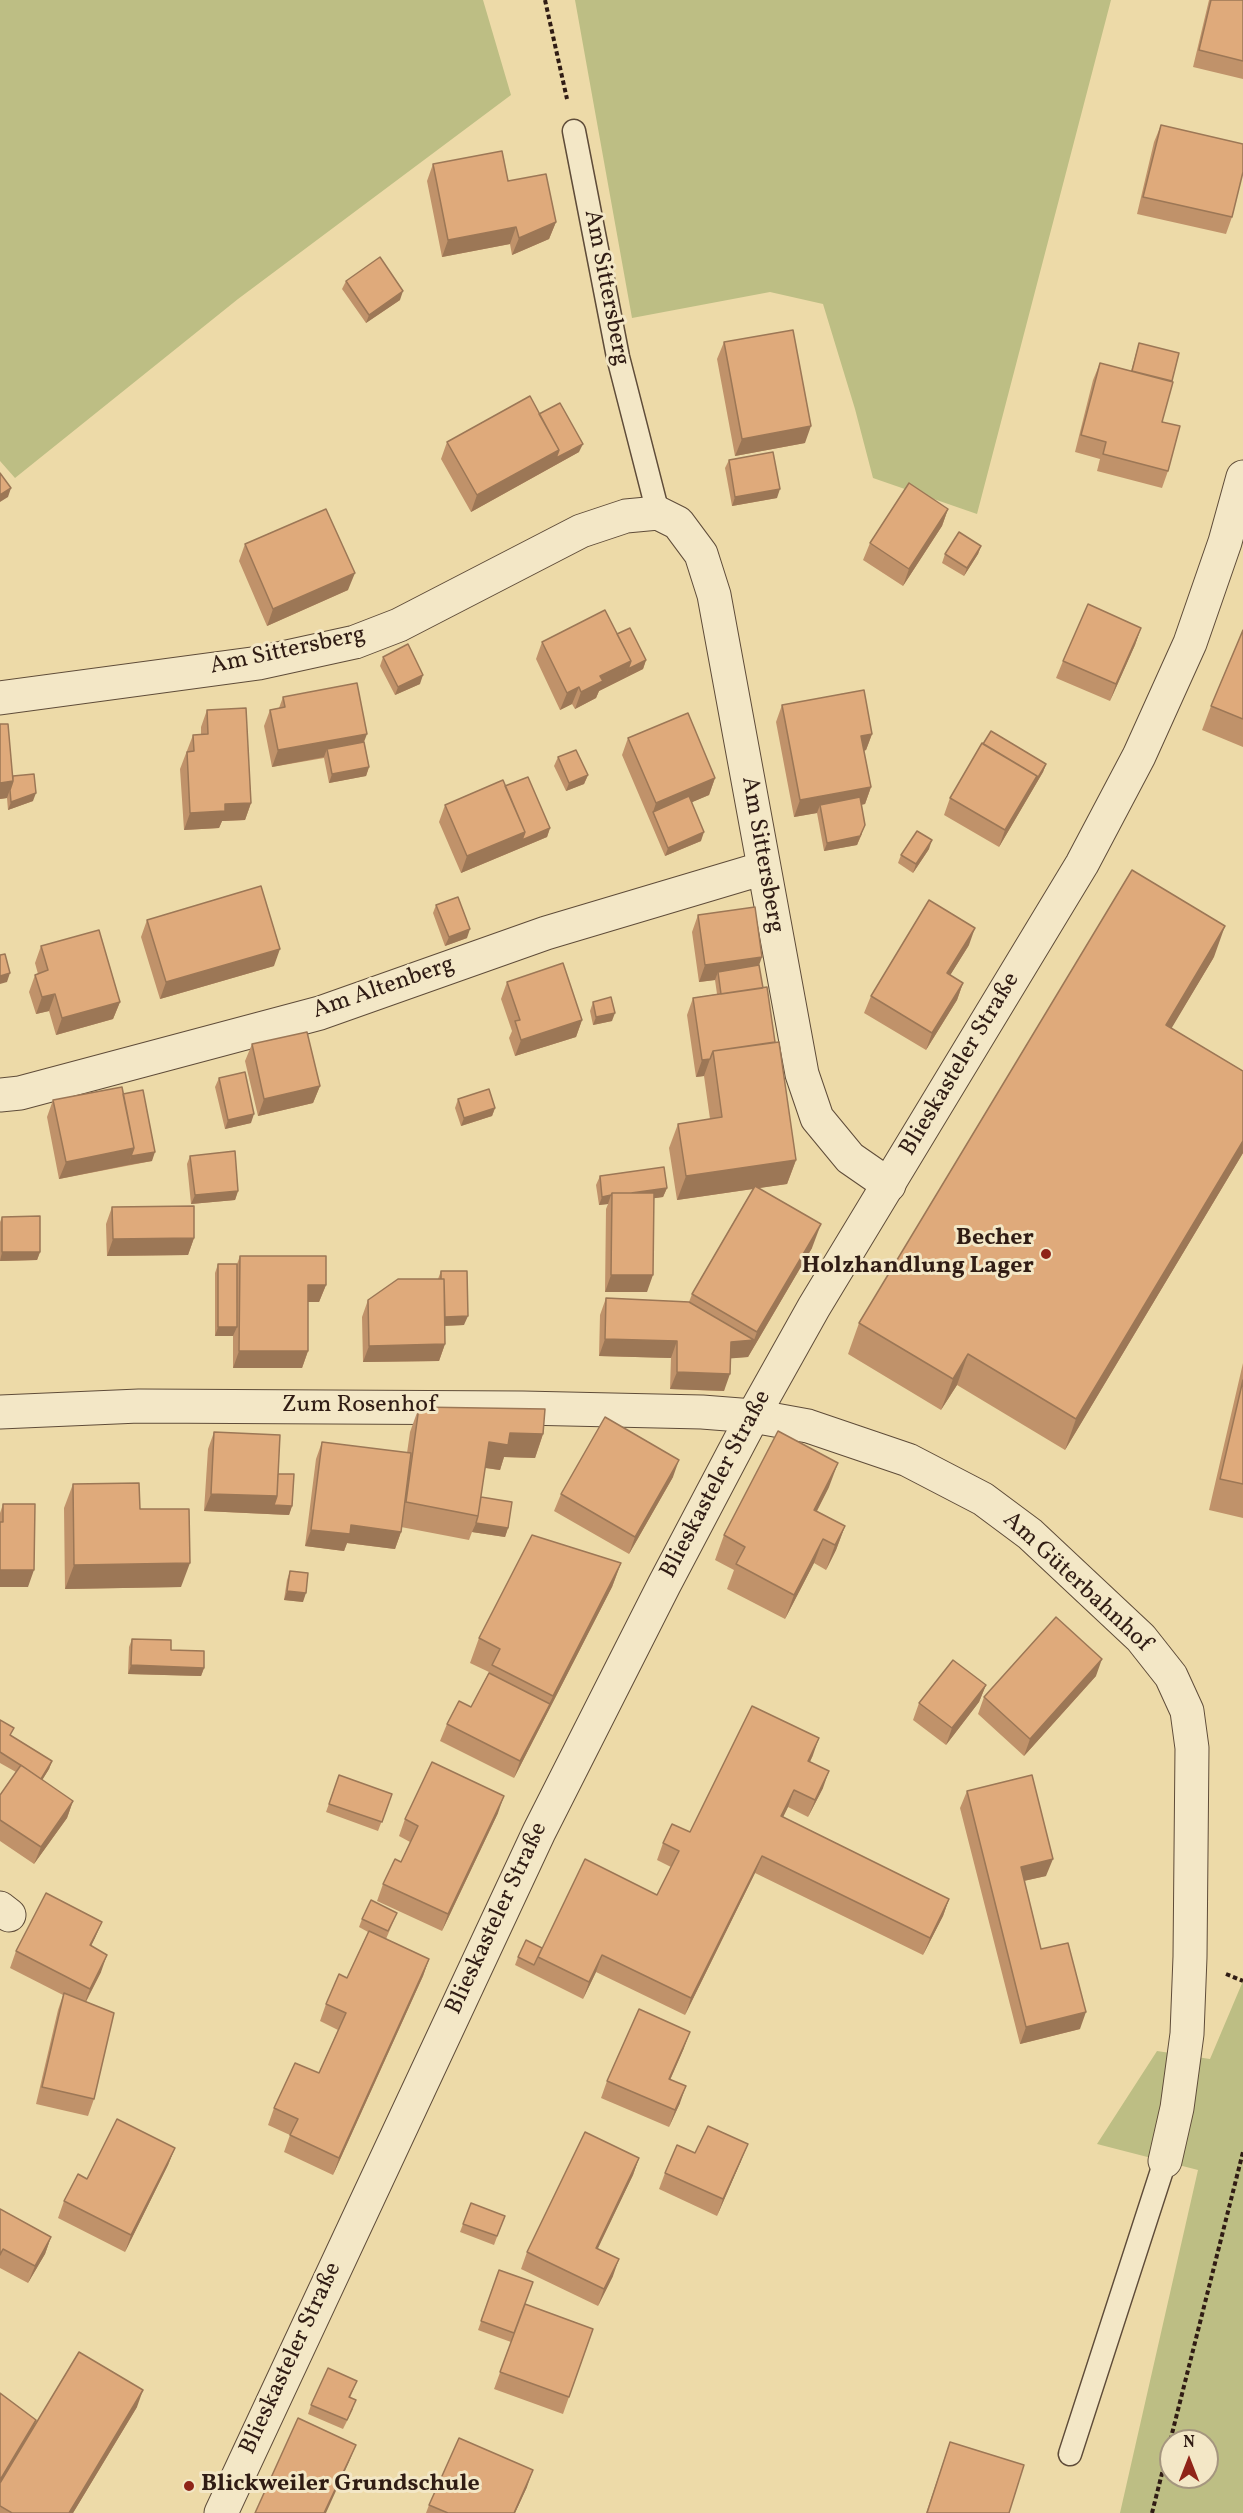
<!DOCTYPE html>
<meta charset="utf-8">
<style>
body{margin:0}
#map{position:relative;width:1243px;height:2513px;overflow:hidden;background:#eddaa8;font-family:Vollkorn,serif}
canvas{display:block}
.north{position:absolute;left:1159px;top:2429px;width:60px;height:60px;box-sizing:border-box;background:#f3e7c6;border:2px solid #a5967f;border-radius:50%;rotate:0deg;font-size:16px;font-weight:700;line-height:24px;text-align:center;color:#301c14}
.north::after{content:'';display:block;margin:auto;width:21px;height:27px;background:#8f2418;clip-path:polygon(50% 0,100% 100%,50% 72%,0 100%)}
</style>
<div id="map">
<canvas width="1243" height="2513"></canvas>
<div class="north">N</div>
</div>
<script>
const c = document.querySelector('canvas').getContext('2d');
c.lineJoin = 'round';
function fill(path, color) {
  c.fillStyle = color;
  c.fill(path, 'evenodd');
}
function stroke(path, color, width, dash) {
  c.strokeStyle = color;
  c.lineWidth = width;
  c.lineCap = dash ? 'butt' : 'round';
  c.setLineDash(dash || []);
  c.stroke(path);
}
function write(font, color, halo, rows, align = 'center') {
  c.font = font + ' Vollkorn,serif';
  c.lineWidth = 6;
  c.setLineDash([]);
  c.textBaseline = 'middle';
  c.strokeStyle = halo;
  c.fillStyle = color;
  for (const [text, x, y, turn = 0] of rows) {
    c.save();
    c.translate(x, y);
    c.rotate((+turn || 0) * Math.PI / 180);
    c.textAlign = isNaN(turn) ? turn : align;
    if (halo) c.strokeText(text, 0, 0);
    c.fillText(text, 0, 0);
    c.restore();
  }
}
fill(new Path2D(`
 M0,0H483L511,95L238,299L15,478L0,461Z
 M575,0H1111L977,514L873,478L855,409L823,304L770,292L632,318Z
 M1243,1981V2513H1120L1198,2170L1097,2144L1157,2051L1210,2059ZM1171,2441H1207V2477H1171Z`), '#bdbe84');
const service = new Path2D(`
 M574,131L618,357L658,513
 M1070,2454L1165,2161`);
const minor = new Path2D(`
 M0,698L259,663L355,642L399,625L581,531L626,516L658,513L678,523L701,554L714,595L802,1074L817,1118L850,1158L889,1185
 M0,1095L20,1093L320,1013L546,933L764,868
 M0,1412L139,1406L523,1408L702,1412L753,1416L808,1426L908,1460L983,1499L1030,1534L1141,1638L1171,1676L1187,1711L1192,1748L1190,1957L1187,2034L1177,2108L1165,2161
 M0,1908L9,1915`);
const tertiary = new Path2D(`
 M221,2513L539,1832L664,1585L753,1416L814,1307L1082,864L1139,756L1190,643L1225,542L1243,477`);
stroke(service, '#5f4c39', 25);
stroke(minor, '#5f4c39', 35);
stroke(tertiary, '#5f4c39', 35);
stroke(new Path2D(`
 M545,0L567,99
 M1226,1974L1243,1981
 M1152,2513L1243,2152`), '#301c14', 4, [4.5, 3]);
stroke(service, '#f3e7c6', 22);
stroke(minor, '#f3e7c6', 33);
stroke(tertiary, '#f3e7c6', 33);
fill(new Path2D(`
 M1209,0H1243V79L1193,67Z
 M1161,125L1232,217L1226,234L1137,214L1154,142Z
 M433,164L508,181L556,222L549,239L512,255L510,244L442,257L427,181Z
 M346,281L400,300L366,323L342,289Z
 M724,342L805,443L735,456L717,359Z
 M1139,343L1162,422L1168,471L1162,488L1097,471L1100,459L1075,452L1093,380L1100,363L1131,371Z
 M539,414L579,452L471,512L441,459L447,442Z
 M729,460L777,498L732,506L725,468Z
 M948,509L942,526L903,586L863,560L870,543Z
 M245,544L348,590L267,626L239,561Z
 M981,546L978,554L964,576L942,563L945,554Z
 M1141,628L1135,645L1110,701L1056,678L1063,661Z
 M1243,630V747L1202,730L1211,706Z
 M617,634L646,660L643,669L599,691L596,698L575,709L572,704L560,710L536,659L542,642Z
 M383,657L420,684L395,695L380,666Z
 M283,697L364,742L369,767L366,776L329,783L324,758L272,767L264,726L270,710L279,708Z
 M782,705L872,734L866,750L864,751L871,787L865,804L861,805L862,834L857,845L824,851L817,813L794,817L776,722Z
 M207,710L251,803L245,820L222,821L219,828L184,830L180,769L193,735H201V727Z
 M628,738L715,778L709,795L692,802L701,841L665,856L622,755Z
 M558,757L588,775L584,784L566,791L554,766Z
 M1046,764L1043,772L999,847L944,815L950,798Z
 M13,776L33,801L8,810L7,798L0,799Z
 M505,786L550,828L547,837L461,873L439,822L445,805Z
 M929,849L913,873L898,863L901,855Z
 M436,905L467,938L445,946L433,913Z
 M698,915L759,965L763,988L775,1042L796,1160L787,1184L759,1188L812,1248L748,1357L730,1358L724,1391L670,1389L671,1358L599,1356L600,1315L606,1298L689,1302L692,1294L753,1189L677,1200L669,1148L678,1124L710,1119L704,1076L696,1077L687,1015L693,998L717,994L715,980L699,982L692,932Z
 M147,920L274,966L160,999L141,937Z
 M969,945L950,975L963,983L957,1000L926,1050L864,1013L871,996Z
 M41,946L120,1002L113,1019L56,1035L49,1011L36,1014L29,992L35,975L38,974L35,963Z
 M1214,957L1171,1028L1243,1071V1153L1065,1450L957,1385L941,1410L848,1354L859,1323Z
 M507,982L582,1020L576,1037L515,1056L509,1038L512,1031L501,999Z
 M593,1002L612,1021L593,1025L590,1011Z
 M252,1044L320,1086L313,1103L258,1116L245,1061Z
 M219,1078L251,1123L225,1129L215,1087Z
 M123,1094L152,1161L59,1179L47,1117L53,1100Z
 M458,1099L495,1108L492,1116L461,1126L455,1108Z
 M190,1156L238,1191L235,1200L191,1204L187,1164Z
 M600,1176L667,1188L663,1197L654,1198L647,1292H605L606,1209L608,1204L599,1205L596,1185Z
 M112,1207L194,1238L188,1255L107,1256L106,1224Z
 M2,1217L40,1252L37,1260L0,1261V1222Z
 M240,1256L326,1285L319,1302H308V1351L302,1368H233V1336H215V1273L218,1264H237Z
 M441,1271L464,1325L445,1326V1344L439,1361L363,1362L362,1317L368,1300L438,1279Z
 M1243,1363V1518L1209,1510Z
 M419,1407L543,1434L535,1458L504,1457L500,1470L485,1468L481,1497L508,1528L505,1537L472,1532L469,1540L401,1527V1532L395,1549L347,1543L344,1551L305,1546L316,1459L322,1442L407,1453L410,1432Z
 M214,1432L278,1474L292,1506L289,1515L204,1511L208,1449Z
 M673,1477L629,1554L554,1511L561,1494Z
 M73,1484L140,1509L181,1587L65,1589L64,1508Z
 M829,1487L817,1511L845,1526L836,1550L826,1570L814,1563L785,1619L727,1589L734,1570L715,1560L724,1535Z
 M3,1504L28,1587H0V1513Z
 M621,1563L612,1587L514,1778L440,1741L447,1724L471,1707L489,1672L470,1663L479,1638Z
 M290,1571L303,1602L284,1600L287,1580Z
 M132,1639L171,1650L204,1668L201,1676L128,1674L129,1647Z
 M1096,1676L1024,1756L978,1714L984,1697Z
 M986,1685L979,1702L946,1745L913,1720L919,1703Z
 M0,1720L11,1736L52,1761L49,1769L42,1780L73,1801L67,1818L34,1864L0,1841V1795L16,1772L0,1763Z
 M813,1755L810,1762L823,1788L808,1817L788,1807L783,1817L949,1899L943,1916L923,1955L755,1873L685,2015L596,1972L583,1999L515,1965L518,1957L542,1948L657,1895L671,1867L657,1860L663,1843L690,1832Z
 M339,1775L392,1794L378,1831L326,1812Z
 M967,1791L1046,1876L1024,1881L1041,1949L1080,2029L1020,2044L960,1808Z
 M498,1813L442,1931L377,1901L383,1884L401,1862L410,1842L399,1836L405,1819Z
 M397,1913L386,1939L429,1959L423,1976L333,2175L284,2152L290,2135L268,2125L274,2108L319,2073L338,2030L320,2021L326,2004L347,1978L368,1932L359,1927L362,1919Z
 M102,1922L91,1946L101,1972L86,2002L94,2099L88,2116L36,2104L58,2010L63,1995L10,1968L16,1951Z
 M684,2048L670,2080L680,2103L669,2127L601,2098L607,2081Z
 M175,2148L168,2165L125,2252L58,2218L64,2201L87,2179Z
 M695,2153L741,2161L717,2216L659,2189L665,2173Z
 M639,2158L633,2175L597,2249L613,2276L598,2306L521,2269L527,2252Z
 M0,2209L51,2237L45,2254L28,2283L0,2268Z
 M505,2216L494,2245L460,2232L463,2224Z
 M499,2270L518,2321L593,2329L563,2414L494,2389L511,2342L478,2330Z
 M357,2381L350,2398L353,2409L343,2429L308,2414L311,2405Z
 M0,2393L36,2420L33,2427L137,2407L73,2513H0Z
 M950,2442L1009,2513H926Z
 M527,2487L515,2513H426L429,2505Z`), '#c0926a');
fill(new Path2D(`
 M556,222L549,239L512,255L519,238Z
 M516,227L510,244L442,257L448,240Z
 M403,291L400,300L366,323L369,315Z
 M811,426L805,443L735,456L742,439Z
 M583,444L579,452L471,512L477,495L559,450Z
 M11,488L8,497L0,502V495Z
 M780,489L777,498L732,506L735,497Z
 M948,509L942,526L903,586L909,569Z
 M981,546L978,554L964,576L967,568Z
 M355,573L348,590L267,626L273,609Z
 M1141,628L1135,645L1110,701L1116,684Z
 M646,660L643,669L625,678L628,669Z
 M631,661L625,678L599,691L596,698L575,709L581,692L600,676Z
 M423,675L420,684L395,695L398,687Z
 M579,687L572,704L560,710L567,693Z
 M367,734L361,750L327,749L324,757L272,767L278,750Z
 M872,734L866,750L855,753L861,736Z
 M1046,764L1043,772L999,847L1005,830L1037,776Z
 M369,767L366,776L329,783L332,774Z
 M588,775L584,784L566,791L569,783Z
 M715,778L709,795L655,818L653,812L656,803Z
 M13,781L7,798L0,799V783Z
 M871,787L865,804L821,812L820,805L817,813L794,817L800,800Z
 M36,793L33,801L8,810L11,802Z
 M251,803L245,820L222,821L219,828L184,830L190,813L225,804Z
 M865,825L857,845L824,851L827,843Z
 M550,828L547,837L461,873L467,856L525,832Z
 M704,832L701,841L665,856L668,848Z
 M932,840L929,849L913,873L916,864Z
 M1225,926L1214,957L1155,1056L1166,1025Z
 M975,928L969,945L941,990L947,973Z
 M470,929L467,938L445,946L449,937Z
 M280,949L274,966L160,999L166,982Z
 M762,957L756,974L718,972L715,980L699,982L705,965Z
 M10,973L7,982L0,984V976Z
 M963,983L957,1000L926,1050L932,1033Z
 M55,994L49,1011L36,1014L42,997Z
 M120,1002L113,1019L56,1035L62,1018Z
 M615,1013L612,1021L593,1025L596,1017Z
 M582,1020L576,1037L515,1056L521,1040Z
 M710,1059L704,1076L696,1077L702,1060Z
 M320,1086L313,1103L258,1116L264,1099Z
 M495,1108L492,1116L461,1126L464,1118Z
 M254,1114L251,1123L225,1129L228,1120Z
 M1243,1141V1153L1065,1450L1076,1419Z
 M134,1148L128,1165L59,1179L66,1162Z
 M155,1152L152,1161L128,1165L131,1156Z
 M796,1160L787,1184L677,1200L686,1176Z
 M667,1188L663,1197L612,1204V1195Z
 M238,1191L235,1200L191,1204L195,1195Z
 M611,1195L608,1204L599,1205L602,1197Z
 M821,1224L812,1248L748,1357L724,1359L731,1342L754,1340L757,1332Z
 M194,1238L188,1255L107,1256L113,1239Z
 M2,1252H40L37,1260L0,1261Z
 M611,1275H653L647,1292H605Z
 M308,1285H326L319,1302H302Z
 M468,1316L464,1325L439,1326L442,1317Z
 M218,1327H237L233,1336H215Z
 M605,1339L677,1341L671,1358L599,1356Z
 M445,1344L439,1361L363,1362L369,1346Z
 M239,1351H308L302,1368H233Z
 M968,1354L957,1385L941,1410L953,1379Z
 M677,1372L730,1374L724,1391L670,1389Z
 M510,1433L543,1434L535,1458L504,1457L500,1470L480,1467L489,1442Z
 M679,1460L673,1477L629,1554L635,1537Z
 M838,1463L829,1487L805,1534L814,1510Z
 M211,1494L277,1496L292,1506L289,1515L204,1511Z
 M476,1523L508,1528L505,1537L472,1532Z
 M351,1525L401,1532L395,1549L347,1543L344,1551L305,1546L311,1530Z
 M845,1526L836,1550L826,1570L835,1545Z
 M823,1539L814,1563L785,1619L794,1595Z
 M190,1563L181,1587L65,1589L74,1565Z
 M621,1563L612,1587L514,1778L520,1761Z
 M0,1570H34L28,1587H0Z
 M287,1591L306,1593L303,1602L284,1600Z
 M1102,1659L1096,1676L1024,1756L1030,1739Z
 M131,1665L204,1668L201,1676L128,1674Z
 M986,1685L979,1702L946,1745L952,1728Z
 M819,1738L813,1755L802,1778L808,1761Z
 M52,1761L49,1769L33,1795L37,1786Z
 M829,1771L823,1788L808,1817L815,1800Z
 M794,1790L788,1807L775,1833L781,1816Z
 M504,1796L498,1813L442,1931L448,1914Z
 M73,1801L67,1818L34,1864L41,1847Z
 M762,1856L755,1873L685,2015L691,1998Z
 M1053,1859L1046,1876L1014,1883L1021,1867Z
 M949,1899L943,1916L923,1955L930,1938Z
 M102,1922L95,1938L83,1962L90,1945Z
 M107,1955L101,1972L84,2005L90,1989Z
 M602,1955L596,1972L583,1999L589,1982Z
 M429,1959L423,1976L333,2175L339,2158Z
 M1086,2012L1080,2029L1020,2044L1026,2027Z
 M690,2032L684,2048L663,2096L669,2079Z
 M686,2086L680,2103L669,2127L675,2110Z
 M748,2144L741,2161L717,2216L723,2199Z
 M175,2148L168,2165L125,2252L131,2235Z
 M639,2158L633,2175L590,2265L596,2248Z
 M51,2237L45,2254L28,2283L35,2266Z
 M619,2259L613,2276L598,2306L604,2289Z
 M143,2390L137,2407L73,2513H69Z
 M36,2420L27,2445L0,2489V2480Z
 M356,2445L349,2462L326,2513H324Z
 M533,2470L527,2487L515,2513H514Z`), '#9c7756');
const building = new Path2D(`
 M1211,0H1243V61L1199,50Z
 M1161,125L1243,144V172L1232,217L1143,197Z
 M502,151L508,181L546,174L556,222L519,238L516,227L448,240L433,164Z
 M380,257L403,291L369,315L346,281Z
 M793,330L811,426L742,439L724,342Z
 M1139,343L1179,353L1172,381L1132,371Z
 M1100,363L1173,382L1162,422L1180,426L1168,471L1103,454L1106,442L1081,435Z
 M530,396L559,450L477,495L447,442Z
 M560,403L583,444L556,458L559,450L539,414Z
 M773,452L780,489L735,497L729,460Z
 M0,473L11,488L0,495Z
 M909,483L948,509L909,569L870,543Z
 M326,509L355,573L273,609L245,544Z
 M959,532L981,546L967,568L945,554Z
 M1088,604L1141,628L1116,684L1063,661Z
 M605,610L631,661L600,676L603,681L581,692L579,687L567,693L542,642Z
 M630,628L646,660L628,669L631,661L617,634Z
 M1243,630V719L1211,706Z
 M408,644L423,675L398,687L383,657Z
 M357,683L367,734L278,750L270,710L285,707L283,697Z
 M864,690L872,734L861,736L871,787L800,800L782,705Z
 M246,708L251,803L225,804V811L190,813L187,752L194,751L193,735L208,734L207,710Z
 M688,713L715,778L656,803L628,738Z
 M0,724H8L13,781L0,783Z
 M991,731L1046,764L1034,784L1037,776L983,744Z
 M364,742L369,767L332,774L327,749Z
 M982,743L1037,776L1005,830L950,798Z
 M576,750L588,775L569,783L558,757Z
 M34,774L36,793L11,802L10,790L13,781V776Z
 M528,777L550,828L522,840L525,832L505,786Z
 M503,780L525,832L467,856L445,805Z
 M689,796L704,832L668,848L653,812Z
 M860,797L865,825L860,836L827,843L820,805Z
 M917,831L932,840L916,864L901,855Z
 M1132,870L1225,926L1166,1025L1243,1071V1141L1076,1419L968,1354L953,1379L859,1323Z
 M261,886L280,949L166,982L147,920Z
 M458,897L470,929L449,937L436,905Z
 M929,900L975,928L947,973L963,983L932,1033L871,996Z
 M755,907L762,957L705,965L698,915Z
 M99,930L120,1002L62,1018L55,994L42,997L35,975L48,970L41,946Z
 M5,954L10,973L0,976V955Z
 M563,963L582,1020L521,1040L515,1021L520,1020L507,982Z
 M759,965L763,988L721,994L718,972Z
 M767,987L775,1042L713,1051L710,1059L702,1060L693,998Z
 M611,997L615,1013L596,1017L593,1002Z
 M307,1032L320,1086L264,1099L252,1044Z
 M779,1042L796,1160L686,1176L678,1124L722,1117L713,1051Z
 M245,1072L254,1114L228,1120L219,1078Z
 M122,1087L134,1148L66,1162L53,1100Z
 M489,1089L495,1108L464,1118L458,1099Z
 M143,1090L155,1152L131,1156L134,1148L123,1094Z
 M235,1151L238,1191L195,1195L190,1156Z
 M664,1167L667,1188L631,1193H612L611,1195L602,1197L600,1176Z
 M755,1186L821,1224L757,1332L692,1294Z
 M612,1193H654L653,1275H611Z
 M194,1206V1238L113,1239L112,1207Z
 M40,1216V1252H2V1217Z
 M240,1256H326V1285H308V1351H239Z
 M218,1264H237V1327H218Z
 M441,1271H467L468,1316L445,1317L444,1279H441Z
 M398,1279H444L445,1344L369,1346L368,1300Z
 M606,1298L689,1302L754,1340L731,1342L730,1374L677,1372V1341L605,1339Z
 M1243,1380V1484L1220,1479Z
 M419,1407L545,1409L543,1434L510,1433L508,1445L489,1442L478,1516L406,1502Z
 M605,1417L679,1460L635,1537L561,1494Z
 M778,1431L838,1463L814,1510L845,1526L835,1545L823,1539L794,1595L736,1564L745,1547L724,1535Z
 M214,1432L280,1435L277,1496L211,1494Z
 M322,1442L411,1453L401,1532L351,1525L350,1534L311,1530Z
 M278,1474H294L292,1506L274,1505L277,1496Z
 M139,1483L140,1509H189L190,1563L74,1565L73,1484Z
 M481,1497L512,1502L508,1528L476,1523L478,1516Z
 M3,1504H35L34,1570H0V1522H3Z
 M532,1535L621,1563L553,1696L492,1665L500,1649L479,1638Z
 M290,1571L308,1573L306,1593L287,1591Z
 M1056,1617L1102,1659L1030,1739L984,1697Z
 M132,1639L171,1640V1650L204,1651V1668L131,1665Z
 M953,1660L986,1685L952,1728L919,1703Z
 M489,1673L550,1704L520,1761L447,1724L459,1701L471,1707Z
 M752,1706L819,1738L808,1761L829,1771L815,1800L794,1790L781,1816L949,1899L930,1938L762,1856L691,1998L602,1955L589,1982L538,1957L585,1859L657,1895L679,1851L663,1843L672,1824L690,1832Z
 M0,1720L14,1728L10,1735L52,1761L41,1779L22,1766L0,1752Z
 M432,1762L504,1796L448,1914L383,1884L395,1859L401,1862L418,1826L405,1819Z
 M21,1765L73,1801L41,1847L0,1820V1795Z
 M339,1775L392,1794L382,1822L329,1804Z
 M1032,1775L1053,1859L1021,1867L1041,1949L1068,1943L1086,2012L1026,2027L967,1791Z
 M46,1893L102,1922L90,1945L107,1955L90,1989L16,1951Z
 M371,1900L397,1913L388,1931L362,1919Z
 M369,1931L429,1959L339,2158L290,2135L298,2119L274,2108L295,2063L319,2073L346,2013L326,2004L339,1974L347,1978Z
 M526,1940L542,1948L534,1965L518,1957Z
 M64,1993L114,2013L94,2099L42,2087Z
 M639,2009L690,2032L669,2079L686,2086L675,2110L607,2081Z
 M117,2119L175,2148L131,2235L64,2201L78,2174L87,2179Z
 M708,2126L748,2144L723,2199L665,2173L677,2145L695,2153Z
 M585,2132L639,2158L596,2248L619,2259L604,2289L527,2252Z
 M471,2203L505,2216L497,2236L463,2224Z
 M0,2209L51,2237L35,2266L3,2249L0,2255Z
 M499,2270L533,2282L514,2333L481,2321Z
 M525,2304L593,2329L569,2397L500,2372Z
 M79,2352L143,2390L69,2513H12L0,2506V2483Z
 M328,2368L357,2381L349,2397L356,2400L347,2420L311,2405Z
 M0,2393L36,2420L0,2480Z
 M298,2418L356,2445L324,2513H255Z
 M459,2438L533,2470L514,2513H448L429,2505Z
 M950,2442L1024,2465L1009,2513H927Z`);
fill(building, '#dfaa7b');
stroke(building, '#9c7756', 1.5);
for (const [x, y, r, color] of [
 [1046,1254,6,"#8f2418"],
 [189,2486,6,"#8f2418"]
]) {
  const dot = new Path2D();
  dot.arc(x, y, r, 0, 2 * Math.PI);
  c.fillStyle = color;
  c.fill(dot);
  stroke(dot, '#f3e7c6', 2);
}
write('24px', '#301c14', '#f3e7c6', [
 ["Am Sittersberg",605,288,79],
 ["Am Sittersberg",288,652,-12],
 ["Am Sittersberg",761,855,80],
 ["Am Altenberg",384,989,-19],
 ["Blieskasteler Straße",961,1065,-59],
 ["Zum Rosenhof",359,1407],
 ["Blieskasteler Straße",717,1485,-62],
 ["Am Güterbahnhof",1076,1583,43],
 ["Blieskasteler Straße",498,1919,-65],
 ["Blieskasteler Straße",292,2359,-65]
]);
write('bold 24px', '#301c14', '#f3e7c6', [
 ["Becher",1034,1240],
 ["Holzhandlung Lager",1034,1268],
 ["Blickweiler Grundschule",201,2486,"left"]
], 'right');
</script>
